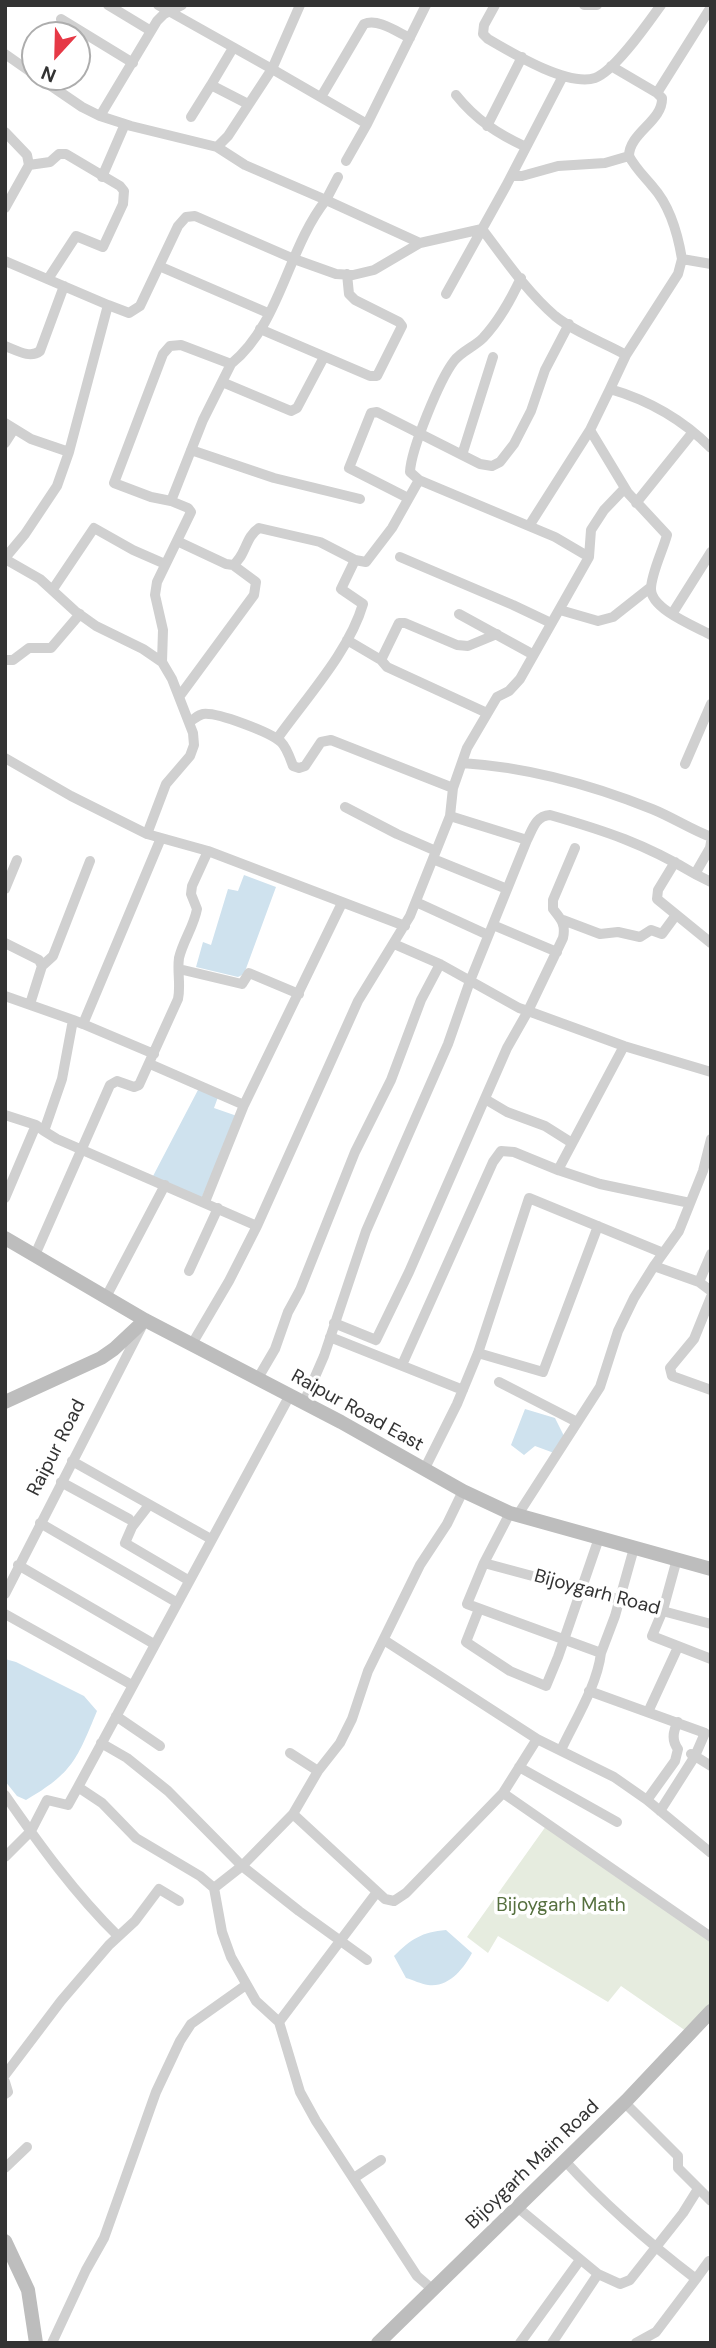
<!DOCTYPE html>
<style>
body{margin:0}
#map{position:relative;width:716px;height:2348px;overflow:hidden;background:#fff;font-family:"DM Sans",sans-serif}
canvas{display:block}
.frame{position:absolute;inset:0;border:7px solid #333;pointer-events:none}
.north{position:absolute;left:21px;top:21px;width:70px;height:70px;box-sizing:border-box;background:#fff;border:2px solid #adadad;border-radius:50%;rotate:202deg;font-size:19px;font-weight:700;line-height:28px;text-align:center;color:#333}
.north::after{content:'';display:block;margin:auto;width:24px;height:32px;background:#e63946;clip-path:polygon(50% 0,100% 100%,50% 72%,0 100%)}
</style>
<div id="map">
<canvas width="716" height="2348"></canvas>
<div class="frame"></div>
<div class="north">N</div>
</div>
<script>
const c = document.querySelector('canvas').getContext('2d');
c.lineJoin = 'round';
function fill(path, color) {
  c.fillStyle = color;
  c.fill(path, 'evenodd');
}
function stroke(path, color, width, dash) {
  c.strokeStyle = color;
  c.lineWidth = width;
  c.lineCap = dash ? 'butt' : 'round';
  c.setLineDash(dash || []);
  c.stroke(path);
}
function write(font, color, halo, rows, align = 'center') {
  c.font = font + ' "DM Sans",sans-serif';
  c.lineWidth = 7;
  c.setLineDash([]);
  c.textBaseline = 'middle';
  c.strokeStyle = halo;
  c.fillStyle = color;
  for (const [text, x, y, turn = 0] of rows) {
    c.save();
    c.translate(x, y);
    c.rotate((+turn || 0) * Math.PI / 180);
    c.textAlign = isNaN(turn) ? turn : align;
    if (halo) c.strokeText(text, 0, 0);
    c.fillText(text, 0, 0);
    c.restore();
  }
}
fill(new Path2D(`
 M546,1826L711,1942V2004L686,2031L621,1986L608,2002L498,1936L488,1953L467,1937Z`), '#e6ecdf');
fill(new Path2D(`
 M244,875L276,887L244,974L238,977L196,967L203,942L211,945L228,889L238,891Z
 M199,1088L218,1097L214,1108L237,1116L201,1199L152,1178Z
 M525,1409L555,1418L564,1436L554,1453L535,1446L524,1455L511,1445Z
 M5,1659L16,1662L84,1696L97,1711C77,1759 73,1773 26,1800L17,1796L5,1781Z
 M446,1930L472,1953C464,1968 449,1988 428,1985C421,1984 413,1980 406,1978L394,1956C411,1939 422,1932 446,1930Z`), '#cfe2ee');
stroke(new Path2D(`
 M108,5L151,31
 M158,5L272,69L300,5
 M495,5L484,25L483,34L488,39C512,53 568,87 595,78C615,71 648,23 661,5
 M584,5H597
 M61,19L133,63
 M233,48L211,85L248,104
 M5,54L35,75
 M611,66L657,93L662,98C663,121 629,133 629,156C636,169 644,176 653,187C670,206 678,235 682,259
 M38,77L82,107L100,116L131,126L217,147L245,165L326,200C287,249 281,323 231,364L181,345L170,346L163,354L114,483L151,497L171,501L203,420L231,364
 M657,93L711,7
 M456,95C476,120 498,134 526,147
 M321,97L364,24C378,18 397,32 410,38
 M100,116L157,21L164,14L182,5
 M191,117L211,85
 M487,126L522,57
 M5,132L27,155L29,165L5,208
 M217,147L228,136L272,69L367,124L426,5
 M346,161L367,124
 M29,165L50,162L59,154H66L120,186L124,191L123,204L103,247L76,236L48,279
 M512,176H522L558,166L605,163L629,156
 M102,177L125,124
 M338,177L326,200L420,243
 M5,261L108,305
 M159,266L268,313
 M521,278C511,299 500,320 483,338C474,347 462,351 454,361C440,379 411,449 410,472L419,480L555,537L589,557
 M446,294L506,186L563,76
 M260,329L370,376H377L402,326L399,322L355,300L349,294L347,274
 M5,346C16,350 30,359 40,351L64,286
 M222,382L291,411L297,408L324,357
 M610,389L626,355L678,274L682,259L711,264
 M5,423L31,439L69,452
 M590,430L628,493L667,535C663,550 651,574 651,589C651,609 694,626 711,635
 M5,443L14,429
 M191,450L274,478L360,499
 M462,455L493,357
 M408,498L349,468L371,413L377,412L480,464L492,466L500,462L514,444L531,411L545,370L569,324
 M636,503L693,432
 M529,526L590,430L610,389C648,400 683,420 711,448
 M177,541L226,564L233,565C246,556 245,537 259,528L320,542L355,560L366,562L392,528L419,480
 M400,557L513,605L551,623
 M5,558L25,534L57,486L69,452L108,305L129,313L140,306L178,226L186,217L195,216L294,259L336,274L353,275L374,270L420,243L482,229C504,258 527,292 555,316C576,333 603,342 626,355
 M5,559L40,579L75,611L96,626L143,649L162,662L172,679L193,733L194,745L190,756L166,784L147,834
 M53,589L94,528L133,550L165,564
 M560,610L598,621L613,617L651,587
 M459,614L532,654
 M672,614L711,552
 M347,640L381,660
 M5,660H13L29,648H51L80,614
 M162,662L163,630L155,595L157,582L191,512L188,508L171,501
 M179,697L254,595L256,582L233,565
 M487,713L387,667L381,660L399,623H405L457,645L468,646L497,634
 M189,722C193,720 198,715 203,714C217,712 270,732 281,742C287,748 290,758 293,766L299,768L305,766L321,742L331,740L453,788
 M277,739C306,698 349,652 363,604L341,589L355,560
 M5,758L71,796L147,834L208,851L405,926
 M462,763C527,767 592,785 652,809C672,817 690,829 711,837
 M685,764L711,704
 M345,807L397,834L436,851
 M527,840C533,828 536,816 550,815C606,831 645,844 695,874
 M711,842L710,848L695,874L711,882
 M433,859L507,889
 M675,862L658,890L657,899L711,943
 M5,889L17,860
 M416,902L488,935
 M563,920L600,934L618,932L640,937L651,930L662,934L676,915
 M493,925L557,952
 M5,943L39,960L42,966L30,1004
 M42,966L53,956L90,861
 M179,969L242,984L249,973L299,994
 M5,996L73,1020
 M83,1024L154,1054
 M624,1046L711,1072
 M150,1064L244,1105
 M485,1099L507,1112L545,1126L572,1143
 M5,1115L36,1125
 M44,1131L57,1139L257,1226
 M711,1139L703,1171L679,1231L654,1266L699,1282L711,1291
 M558,1170L600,1184L690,1203
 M5,1198L36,1125L44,1131L62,1079L73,1020L83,1024L161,838
 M205,1202L244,1105L342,903
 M35,1255L110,1085L117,1081L134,1087L139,1085L178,999C181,985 177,972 179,958C183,941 194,926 197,909L191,894L192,886L208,851
 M189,1271L218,1208
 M699,1282L711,1254
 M106,1297L165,1185
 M711,1297L694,1339L670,1368L672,1376L711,1390
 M334,1323L376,1340L409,1272L507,1048L528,1011L519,1008L440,964L394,944
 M330,1337L463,1390
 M192,1344L229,1281L257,1226L358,1001L410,916L450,816L453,788L467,748L497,697L509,691L520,679L589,557L591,530L604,510L625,488
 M478,1353L543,1372L598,1226
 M402,1365L493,1162L501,1151L514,1152L558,1170L624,1046L528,1011L563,938C566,924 561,919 553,909V900L575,848
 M258,1378L275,1349L288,1312L300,1290L355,1152L391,1080L421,1000L440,964
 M499,1382L577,1422
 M290,1395L78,1787L102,1803L136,1838L200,1876L214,1888L222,1932L231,1957L256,2001L279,2022L300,2092L316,2121L417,2276L432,2289
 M304,1402L324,1356L366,1231L448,1044L470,981L527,840L450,816
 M72,1461L211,1539
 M424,1470L457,1404L478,1353L529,1198L663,1253
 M61,1482L129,1519
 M149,1505L132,1527L125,1543L188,1580
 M510,1513L484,1563L467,1604L601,1653
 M517,1516L600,1387L618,1331L634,1298L654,1266
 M40,1523L176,1602
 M677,1559L663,1610L652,1636L711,1659
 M484,1563L711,1624
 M18,1565L154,1644
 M5,1594L141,1328
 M479,1609L466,1642L510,1671L546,1686L558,1657L599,1538
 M5,1614L132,1685
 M384,1640L537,1739L614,1777L647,1800L711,1853
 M589,1691L705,1733L695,1756L711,1766
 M648,1712L678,1647
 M116,1716L160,1746
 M101,1743L127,1758L168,1791L242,1866L299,1911L367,1960
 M561,1750C575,1720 597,1686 601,1653L615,1616L634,1548
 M290,1753L318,1771
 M519,1767L617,1822
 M503,1793L711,1937
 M5,1795C39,1844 75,1894 118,1936
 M647,1800L675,1761L678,1749C671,1740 673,1731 678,1722
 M660,1811L695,1756L691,1754
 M293,1814L385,1899L394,1901L406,1893L503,1793L537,1739
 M5,1857L31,1831L47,1800L68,1805L78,1787
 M214,1888L242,1866L293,1814L318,1771L340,1743L352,1719L368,1671L420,1565L447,1524L463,1491
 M279,2022L377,1892
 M5,2075L61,2001L109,1945L135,1921L159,1889L179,1901
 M5,2082L8,2092L5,2094
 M625,2103L678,2156V2168L711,2201
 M565,2161C605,2205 649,2243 696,2279L656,2332L636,2343
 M5,2168L27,2147
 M354,2178L381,2160
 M517,2207L598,2274L552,2343
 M598,2274L620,2284L630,2280L683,2213L698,2189
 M696,2279L709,2261
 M52,2343L86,2270L104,2238L156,2092L180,2041L191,2024L246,1985
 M520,2343L580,2260`), '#d0d0d0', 10);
stroke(new Path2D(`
 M5,1238L145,1320L341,1422L463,1491L510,1513L711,1569
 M5,1402L101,1358L114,1349L145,1320
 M5,2241L28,2290L36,2343
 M378,2343L627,2100L711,2011`), '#bdbdbd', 14);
write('19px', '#333', '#fff', [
 ["Raipur Road East",357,1411,29],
 ["Raipur Road",57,1448,-63],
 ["Bijoygarh Road",597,1593,15],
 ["Bijoygarh Main Road",533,2165,-44]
]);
write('19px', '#56703f', '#fff', [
 ["Bijoygarh Math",561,1906]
]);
</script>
